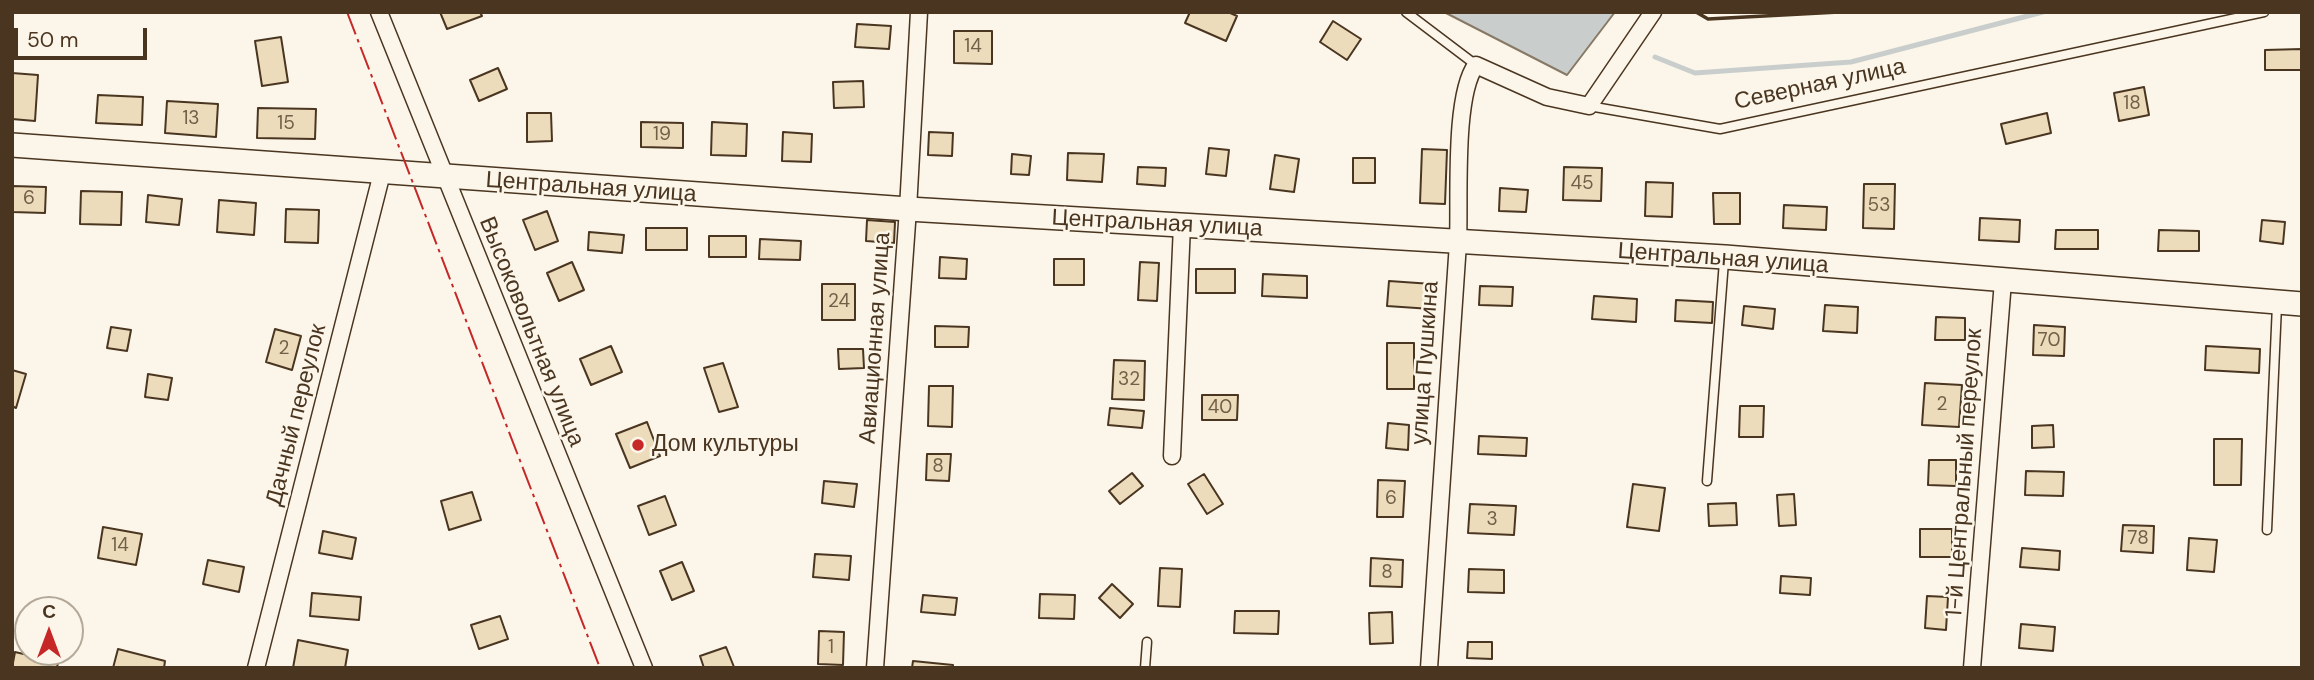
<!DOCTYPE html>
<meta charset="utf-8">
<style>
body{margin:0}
#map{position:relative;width:2314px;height:680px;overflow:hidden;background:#fbf6e9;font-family:"DM Sans",sans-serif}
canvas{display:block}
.frame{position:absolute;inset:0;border:14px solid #4a3520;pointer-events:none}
.north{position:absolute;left:14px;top:596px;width:70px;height:70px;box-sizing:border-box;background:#fbf6e9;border:2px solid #b4a999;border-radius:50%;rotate:0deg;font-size:19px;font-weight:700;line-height:28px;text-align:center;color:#4a3520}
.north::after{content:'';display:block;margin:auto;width:24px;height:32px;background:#c62828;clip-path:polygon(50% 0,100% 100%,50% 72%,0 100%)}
.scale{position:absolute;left:14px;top:28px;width:133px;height:32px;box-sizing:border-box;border:4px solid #4a3520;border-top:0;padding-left:9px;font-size:21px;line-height:24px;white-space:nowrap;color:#4a3520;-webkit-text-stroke:5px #fbf6e9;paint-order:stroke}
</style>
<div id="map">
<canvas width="2314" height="680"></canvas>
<div class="frame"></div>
<div class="north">С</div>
<div class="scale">50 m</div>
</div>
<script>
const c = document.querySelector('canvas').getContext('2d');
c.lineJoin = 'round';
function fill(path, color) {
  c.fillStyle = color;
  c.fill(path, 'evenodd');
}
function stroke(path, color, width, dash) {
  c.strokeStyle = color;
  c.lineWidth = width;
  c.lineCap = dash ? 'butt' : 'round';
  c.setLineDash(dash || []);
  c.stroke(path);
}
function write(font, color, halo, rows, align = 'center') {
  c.font = font + ' "DM Sans",sans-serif';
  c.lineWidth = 5;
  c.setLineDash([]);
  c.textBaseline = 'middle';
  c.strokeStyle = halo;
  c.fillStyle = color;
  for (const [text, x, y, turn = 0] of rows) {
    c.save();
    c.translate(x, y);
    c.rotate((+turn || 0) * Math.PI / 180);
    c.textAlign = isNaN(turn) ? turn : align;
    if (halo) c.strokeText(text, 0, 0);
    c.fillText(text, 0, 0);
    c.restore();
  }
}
const water = new Path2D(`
 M1444,12H1615L1567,75Z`);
fill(water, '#c9cecd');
stroke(water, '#887966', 2);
stroke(new Path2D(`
 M1655,57L1695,73L1851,62L2043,12`), '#c9cecd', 5);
const building = new Path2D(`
 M440,12H480L482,16L447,29Z
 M1190,12H1228L1237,16L1226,41L1185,23Z
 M1333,21L1361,39L1347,60L1320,42Z
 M857,24L891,26L889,49L855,47Z
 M954,31H992V64L954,63Z
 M281,37L288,82L262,86L255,41Z
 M2302,49V70H2265V50Z
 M498,68L507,89L479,101L470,80Z
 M12,73L38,75L35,121L12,119Z
 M863,81L864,107L834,108L833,82Z
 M2144,87L2149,115L2119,121L2114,93Z
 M98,95L143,97L142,125L96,123Z
 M167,101L218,104L216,137L165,133Z
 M258,108L316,109L315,139L257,138Z
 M527,113H551L552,141L527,142Z
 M2047,113L2051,133L2006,144L2001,124Z
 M641,122L683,123V148L641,147Z
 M712,122L747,124L746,156L711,155Z
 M783,132L812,134L811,162L782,161Z
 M929,132L953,133L952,156L928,155Z
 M1209,148L1229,150L1226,176L1206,174Z
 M1422,149L1447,150L1445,204L1420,203Z
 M1068,153L1104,154L1102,182L1067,180Z
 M1012,154L1031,156L1029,175L1011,174Z
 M1275,155L1299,159L1294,192L1270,189Z
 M1353,158H1375V183H1353Z
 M1138,167L1166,168L1165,186L1137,184Z
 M1564,167L1602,168L1601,201L1563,200Z
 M1646,182L1673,183L1672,217L1645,216Z
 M1864,184H1895L1894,229L1863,228Z
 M12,186L46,187L45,213L12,212Z
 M1500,188L1528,190L1526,212L1499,211Z
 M81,191L122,192L121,225L80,224Z
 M1713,193H1740V224H1714Z
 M148,195L182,199L179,225L146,222Z
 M219,200L256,203L254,235L217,232Z
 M1784,205L1827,207L1826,230L1783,228Z
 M286,209L319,210L318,243L285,242Z
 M547,211L558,241L535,250L523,220Z
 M1980,218L2020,220L2019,242L1979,240Z
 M867,220L895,222L894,243L866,241Z
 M2262,220L2285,222L2283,244L2260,241Z
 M646,228H687V250H646Z
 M2056,230H2098V249H2055Z
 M2159,230L2199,231V251H2158Z
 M589,232L624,235L622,253L588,250Z
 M709,236H746V257H709Z
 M760,239L801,241L800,260L759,259Z
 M940,257L967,259L966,279L939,278Z
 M1054,259H1084V285H1054Z
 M572,262L584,290L559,301L547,273Z
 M1140,262L1159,263L1157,301L1138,300Z
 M1196,269H1235V293H1196Z
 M1263,274L1307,276V298L1262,296Z
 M1389,281L1432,284L1431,309L1387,306Z
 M822,284H855V320H822Z
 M1480,286L1513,287L1512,306L1479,305Z
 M1594,296L1637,299L1636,322L1592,319Z
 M1676,300L1713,302L1712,323L1675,321Z
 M1825,305L1858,307L1857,333L1823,331Z
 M1744,306L1775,309L1773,329L1742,325Z
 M1936,317L1965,318V340H1935Z
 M2034,325L2065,327L2064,356L2033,355Z
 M935,326L969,327L968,347H935Z
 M111,327L131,330L127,351L107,348Z
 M275,329L301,336L292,370L266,362Z
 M1387,343H1414V389H1387Z
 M611,346L622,372L591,385L580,359Z
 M2206,346L2260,349L2259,373L2205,370Z
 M838,349H863L864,368L839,369Z
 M1114,360L1145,361L1144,400L1112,399Z
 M723,363L738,407L719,412L704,368Z
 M12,370L26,374L16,408L12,406Z
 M148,374L172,378L168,400L145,397Z
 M1925,383L1962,385L1959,427L1922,425Z
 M929,386H953L952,427L928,426Z
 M1202,395H1238L1237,420H1202Z
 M1740,406H1764L1763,437H1739Z
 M1110,408L1144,411L1142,428L1108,425Z
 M647,422L660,456L630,468L616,434Z
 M1388,423L1409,425L1408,450L1386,448Z
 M2053,425L2054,447L2032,448V426Z
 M1479,436L1527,438L1526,456L1478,454Z
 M2214,439H2242L2241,485H2214Z
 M927,454H951L949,481L926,480Z
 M1929,460H1956V486L1928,485Z
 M2026,471L2064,472L2063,496L2025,495Z
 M1132,473L1143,486L1120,504L1109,491Z
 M1204,474L1223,504L1207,514L1188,484Z
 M1378,480L1405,481L1403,517H1377Z
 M824,481L857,484L854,507L822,503Z
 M1633,484L1665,488L1659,531L1627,527Z
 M472,492L481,520L449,530L441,501Z
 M1794,494L1796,525L1779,526L1777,495Z
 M665,496L676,525L649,535L638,506Z
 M1736,503L1737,525L1709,526L1708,504Z
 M1470,504L1516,506L1514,535L1468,533Z
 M2123,525L2154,526L2153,553L2121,551Z
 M103,527L142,534L136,565L98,558Z
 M1920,529H1952V557H1920Z
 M323,531L356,538L352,559L319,553Z
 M2189,538L2217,540L2214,572L2187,570Z
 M2022,548L2060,551L2059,570L2020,567Z
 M815,554L851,556L849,580L813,577Z
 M1371,558L1403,560L1402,587L1370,586Z
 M208,560L244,567L239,592L203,584Z
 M682,562L694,591L672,600L660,571Z
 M1160,568L1182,569L1180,607L1158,606Z
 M1469,569L1504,570V593L1468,592Z
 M1781,576L1811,578L1810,595L1780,593Z
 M1112,584L1133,604L1120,618L1099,598Z
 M312,593L361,597L359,620L310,616Z
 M1040,594L1075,595L1074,619L1039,618Z
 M923,595L957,598L955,615L921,612Z
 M1927,596L1948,597L1946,630L1925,628Z
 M1235,611H1279L1278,634L1234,633Z
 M1392,612L1393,643L1370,644L1369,613Z
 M500,616L508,639L479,649L471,625Z
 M2021,624L2055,627L2053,651L2019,648Z
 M819,631L844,632L843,665L818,664Z
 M298,640L348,650L345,668H293Z
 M1468,642H1492V659L1467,658Z
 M726,647L734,667L704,668L700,656Z
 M118,649L165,661L164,668H113Z
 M15,652L58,662L57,668H12Z
 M913,661L953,665V668H912Z`);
fill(building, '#ecdcbc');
stroke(building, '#4a3520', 2);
const lane = new Path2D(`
 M1406,12L1476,65
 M1589,106L1720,129L2264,12
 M1707,481L1724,261
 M2267,530L2277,305
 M1145,668L1147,642`);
const street = new Path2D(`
 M379,12L644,668
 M1172,456L1182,225
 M256,668L382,173
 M875,668L908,209L919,12
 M1429,668C1438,526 1449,385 1458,243C1460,201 1453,96 1476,65L1547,97L1589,106L1653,12
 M1972,668L2003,281`);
const secondary = new Path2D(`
 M12,145L908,209L1725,257L2302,304`);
stroke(lane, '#4a3520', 11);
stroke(street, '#4a3520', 19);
stroke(secondary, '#4a3520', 26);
stroke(lane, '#fbf6e9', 8);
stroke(street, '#fbf6e9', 16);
stroke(secondary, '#fbf6e9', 23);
stroke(new Path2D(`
 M1696,12L1708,19L1839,12`), '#4a3520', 3.5);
stroke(new Path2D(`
 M347,12L600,668`), '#c62828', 2, [24, 5, 3.5, 5]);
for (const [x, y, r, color] of [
 [638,445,7,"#c62828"]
]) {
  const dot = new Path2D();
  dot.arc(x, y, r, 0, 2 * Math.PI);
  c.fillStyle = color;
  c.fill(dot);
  stroke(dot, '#fbf6e9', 2.5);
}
write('19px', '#725f47', null, [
 ["14",973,47],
 ["18",2132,104],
 ["13",191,119],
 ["15",286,124],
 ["19",662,135],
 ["45",1582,184],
 ["6",29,199],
 ["53",1879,206],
 ["24",839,302],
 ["70",2049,341],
 ["2",284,349],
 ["32",1129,380],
 ["2",1942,405],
 ["40",1220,408],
 ["8",938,467],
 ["6",1391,499],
 ["3",1492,520],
 ["78",2138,539],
 ["14",120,546],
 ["8",1387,573],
 ["1",831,648]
]);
write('23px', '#4a3520', '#fbf6e9', [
 ["Северная улица",1820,85,-12],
 ["Центральная улица",591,188,4],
 ["Центральная улица",1157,224,3],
 ["Центральная улица",1723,259,4],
 ["Высоковольтная улица",531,332,68],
 ["Авиационная улица",876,338,-86],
 ["улица Пушкина",1426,363,-86],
 ["Дачный переулок",297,415,-76],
 ["1-й Центральный переулок",1965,473,-86]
]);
write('23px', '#4a3520', '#fbf6e9', [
 ["Дом культуры",652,445]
], 'left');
</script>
